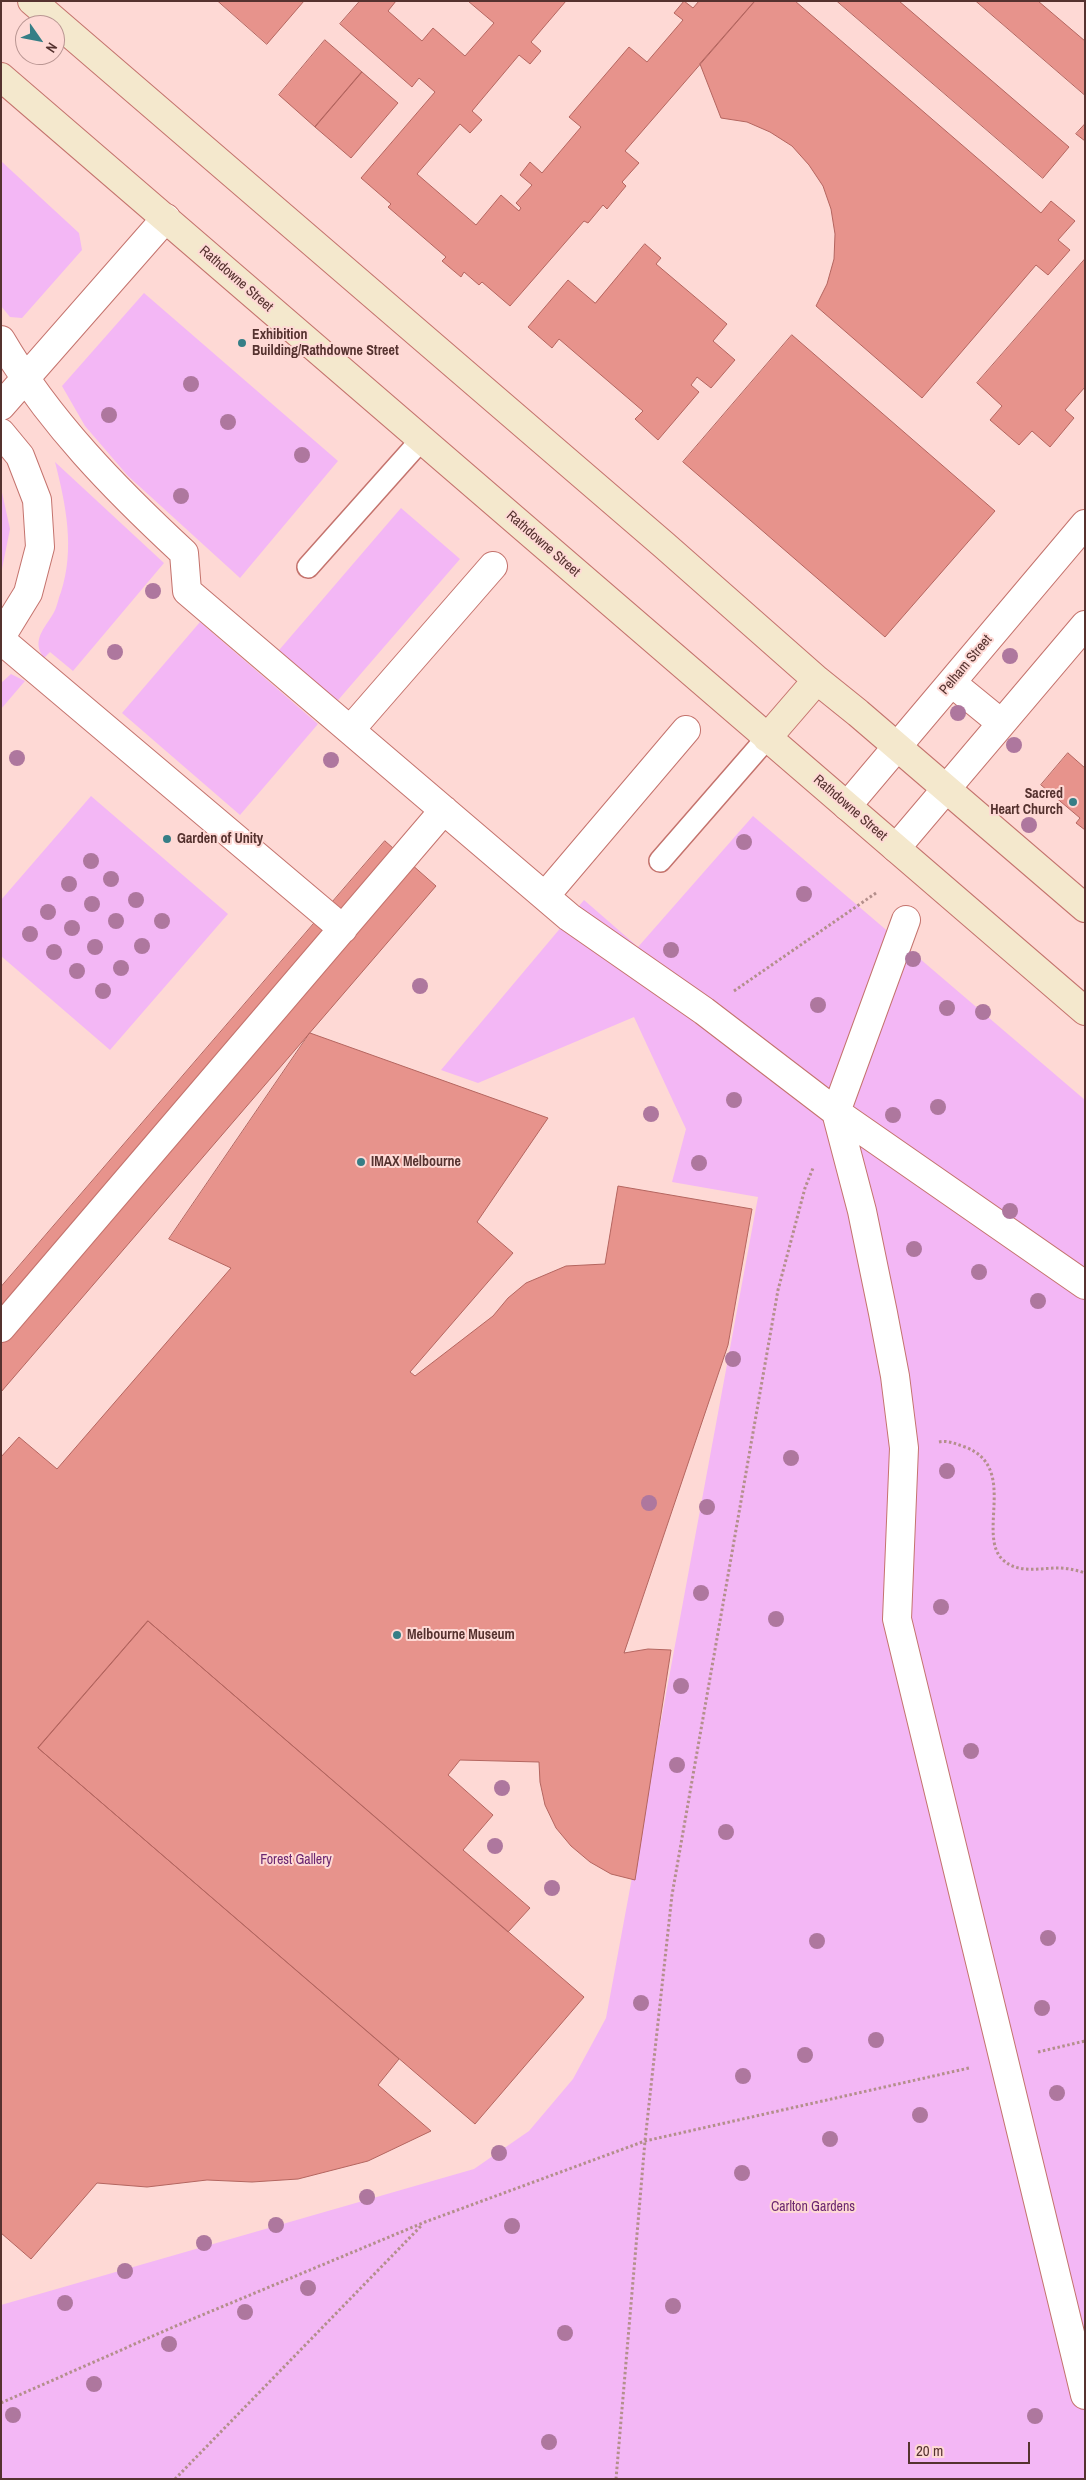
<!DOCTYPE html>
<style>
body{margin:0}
#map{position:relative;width:1086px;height:2480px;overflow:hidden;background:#fed9d5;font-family:"Archivo Narrow",sans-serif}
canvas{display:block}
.frame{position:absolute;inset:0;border:2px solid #55322f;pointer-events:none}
.north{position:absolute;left:15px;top:15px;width:50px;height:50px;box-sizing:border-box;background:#fed9d5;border:1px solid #ba9693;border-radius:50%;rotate:123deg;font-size:14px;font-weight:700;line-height:20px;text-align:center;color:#55322f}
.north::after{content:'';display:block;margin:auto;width:18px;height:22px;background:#367e86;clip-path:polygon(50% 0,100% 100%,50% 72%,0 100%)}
.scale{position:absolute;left:908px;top:2442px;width:122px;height:22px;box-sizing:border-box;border:2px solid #55322f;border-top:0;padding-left:6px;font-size:15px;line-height:18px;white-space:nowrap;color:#55322f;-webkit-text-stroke:4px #fed9d5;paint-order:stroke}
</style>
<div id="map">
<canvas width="1086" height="2480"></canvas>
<div class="frame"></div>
<div class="north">N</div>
<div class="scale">20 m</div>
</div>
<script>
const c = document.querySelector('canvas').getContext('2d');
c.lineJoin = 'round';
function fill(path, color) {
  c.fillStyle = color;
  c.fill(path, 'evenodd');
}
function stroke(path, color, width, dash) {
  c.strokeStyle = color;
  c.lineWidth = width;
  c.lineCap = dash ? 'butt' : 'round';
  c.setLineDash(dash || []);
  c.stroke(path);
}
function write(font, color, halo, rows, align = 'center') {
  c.font = font + ' "Archivo Narrow",sans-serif';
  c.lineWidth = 4;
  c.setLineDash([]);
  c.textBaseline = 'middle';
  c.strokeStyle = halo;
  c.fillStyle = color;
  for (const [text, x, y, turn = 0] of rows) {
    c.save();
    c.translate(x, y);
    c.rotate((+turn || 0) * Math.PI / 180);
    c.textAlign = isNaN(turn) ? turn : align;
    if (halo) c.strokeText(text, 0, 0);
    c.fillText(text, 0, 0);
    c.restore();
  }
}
fill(new Path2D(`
 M1,161L79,233L82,250L22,318L10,317L1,306Z
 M144,293L338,461L240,578L128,476L85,426L62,386Z
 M55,462L164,563L73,671L50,652L44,658C31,641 44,629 53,614C57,608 58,599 61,592C75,549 66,505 55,462Z
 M1,488L10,529L1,574Z
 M401,508L460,559L333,706L274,656Z
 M200,622L318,724L240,815L122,713Z
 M11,674L25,681L1,709V683Z
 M91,796L228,914L110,1050L1,956V900Z
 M753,816L1085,1100V2479H1V2305L474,2169L529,2131L573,2079L606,2018L758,1197L672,1182L686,1129L634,1017L478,1083L441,1070L584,900L638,947Z`), '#f3b7f5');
const building = new Path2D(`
 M218,1H304L267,44Z
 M360,1H396L388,11L422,41L433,28L465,56L494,23L468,1H566L531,42L541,51L530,64L519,55L472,111L482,120L470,133L460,124L417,174L476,225L501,195L519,211L521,208L516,203L532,185L520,175L530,162L542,173L581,127L569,117L629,47L647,62L683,20L674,13L684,1L693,8L699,1H755L625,151L639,163L622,182L626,186L607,209L603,205L588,223L584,221L510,306L482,282L479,285L464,272L461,277L442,261L446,257L388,207L391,204L361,178L435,92L419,78L412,87L340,24Z
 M755,1H795L1041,213L1051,201L1075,221L1058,240L1070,250L1048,275L1036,265L922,398L816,306L827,284L834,259L835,234L831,209L823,186L809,165L792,146L770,132L747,122L721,118L700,64Z
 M837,1H899L1069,147L1043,178Z
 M976,1H1038L1085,41V95Z
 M325,40L362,72L315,127L279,95Z
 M362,72L398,103L351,158L315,127Z
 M1085,124V141L1076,134Z
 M645,244L661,258L656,264L727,324L713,341L735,360L711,388L697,377L691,385L699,392L658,440L635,419L643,411L559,339L552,348L528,327L568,280L595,303Z
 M1085,259V387L1065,410L1074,418L1050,447L1032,431L1019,445L990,420L1002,406L977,383Z
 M792,335L995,511L885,637L683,462Z
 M1068,753L1085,768V830L1076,823L1080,818L1041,785Z
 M385,841L436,886L1,1392V1287Z
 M310,1033L548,1118L477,1222L513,1253L410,1372L415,1376L493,1316L508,1298L526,1283L566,1266L605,1264L618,1186L752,1209L728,1345L624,1653L648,1649L671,1650L635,1880L611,1874L590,1862L571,1846L556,1828L545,1805L540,1782L539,1762L460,1760L448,1775L493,1815L463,1850L530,1908L508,1932L148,1621L38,1748L399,2059L378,2085L431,2131L368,2161L298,2179L252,2182L207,2180L147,2187L97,2183L31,2259L1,2233V1457L19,1437L57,1469L231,1268L169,1239Z
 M148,1621L584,1997L475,2124L38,1748Z`);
fill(building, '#e7938c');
stroke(building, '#b4655f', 1);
const service = new Path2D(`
 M308,567L422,439
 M660,861L767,738`);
const pedestrian = new Path2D(`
 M1,340C49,422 115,489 184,553L187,591L569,917L704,1011L836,1112L1085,1285
 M1,406L166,218
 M1,433L20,456L37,500L40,547L28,593L1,637
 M1,640L343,929
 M351,729L493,566
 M545,896L686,730
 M906,920L836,1112L862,1211L883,1313L895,1376L904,1448L897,1619L1085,2395
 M1,1328L444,810`);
const minor = new Path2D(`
 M952,683L1001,723
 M847,806L1085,524
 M896,848L1085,625`);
const secondary = new Path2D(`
 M32,1L664,545L817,680L858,713L1085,908
 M1,77L1085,1011
 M767,738L817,680`);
stroke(service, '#c4736d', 24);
stroke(pedestrian, '#c4736d', 30);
stroke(minor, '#c4736d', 30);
stroke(secondary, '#c4736d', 30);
stroke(new Path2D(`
 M734,991L876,893
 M939,1442C948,1440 956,1444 965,1447C1019,1467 976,1535 1003,1560C1019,1574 1039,1568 1058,1568C1067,1568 1076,1570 1085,1573
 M1038,2052L1085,2041
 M1,2403L171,2328L425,2222L645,2141L969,2068
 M175,2479L422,2225
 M616,2479L645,2141L672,1895L778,1290L805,1188L813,1168`), '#b38f8b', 3, [2.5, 2.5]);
stroke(service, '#fff', 21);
stroke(pedestrian, '#fff', 28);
stroke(minor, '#fff', 28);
stroke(secondary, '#f4e8cd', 28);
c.fillStyle = '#ae779e';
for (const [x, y] of [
 [191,384],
 [109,415],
 [228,422],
 [302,455],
 [181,496],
 [153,591],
 [115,652],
 [1010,656],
 [958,713],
 [1014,745],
 [17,758],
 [331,760],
 [1029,825],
 [744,842],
 [91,861],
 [111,879],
 [69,884],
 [804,894],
 [136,900],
 [92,904],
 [48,912],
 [116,921],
 [162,921],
 [72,928],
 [30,934],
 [142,946],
 [95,947],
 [671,950],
 [54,952],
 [913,959],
 [121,968],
 [77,971],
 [420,986],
 [103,991],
 [818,1005],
 [947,1008],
 [983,1012],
 [734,1100],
 [938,1107],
 [651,1114],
 [893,1115],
 [699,1163],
 [1010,1211],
 [914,1249],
 [979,1272],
 [1038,1301],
 [733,1359],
 [791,1458],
 [947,1471],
 [649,1503],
 [707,1507],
 [701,1593],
 [941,1607],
 [776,1619],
 [681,1686],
 [971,1751],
 [677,1765],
 [502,1788],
 [726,1832],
 [495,1846],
 [552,1888],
 [1048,1938],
 [817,1941],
 [641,2003],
 [1042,2008],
 [876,2040],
 [805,2055],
 [743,2076],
 [1057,2093],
 [920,2115],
 [830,2139],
 [499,2153],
 [742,2173],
 [367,2197],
 [276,2225],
 [512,2226],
 [204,2243],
 [125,2271],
 [308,2288],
 [65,2303],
 [673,2306],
 [245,2312],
 [565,2333],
 [169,2344],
 [94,2384],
 [13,2415],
 [1035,2416],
 [549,2442]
]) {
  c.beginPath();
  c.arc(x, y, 8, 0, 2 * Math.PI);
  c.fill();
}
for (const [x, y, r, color] of [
 [242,343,5,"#367e86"],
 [1073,802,5,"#367e86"],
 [167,839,5,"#367e86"],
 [361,1162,5,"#367e86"],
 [397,1635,5,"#367e86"]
]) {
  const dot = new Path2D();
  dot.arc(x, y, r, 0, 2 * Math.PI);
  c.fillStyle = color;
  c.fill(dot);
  stroke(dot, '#fed9d5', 2);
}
write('14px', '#55322f', '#fed9d5', [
 ["Rathdowne Street",236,279,41],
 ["Rathdowne Street",543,544,41],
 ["Pelham Street",966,665,-50],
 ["Rathdowne Street",850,808,41]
]);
write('bold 14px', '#55322f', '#fed9d5', [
 ["Exhibition",252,335],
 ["Building/Rathdowne Street",252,351],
 ["Sacred",1063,794,"right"],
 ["Heart Church",1063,810,"right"],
 ["Garden of Unity",177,839],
 ["IMAX Melbourne",371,1162],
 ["Melbourne Museum",407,1635]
], 'left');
write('14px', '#6c2771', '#fed9d5', [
 ["Forest Gallery",296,1860],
 ["Carlton Gardens",813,2207]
]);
</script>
